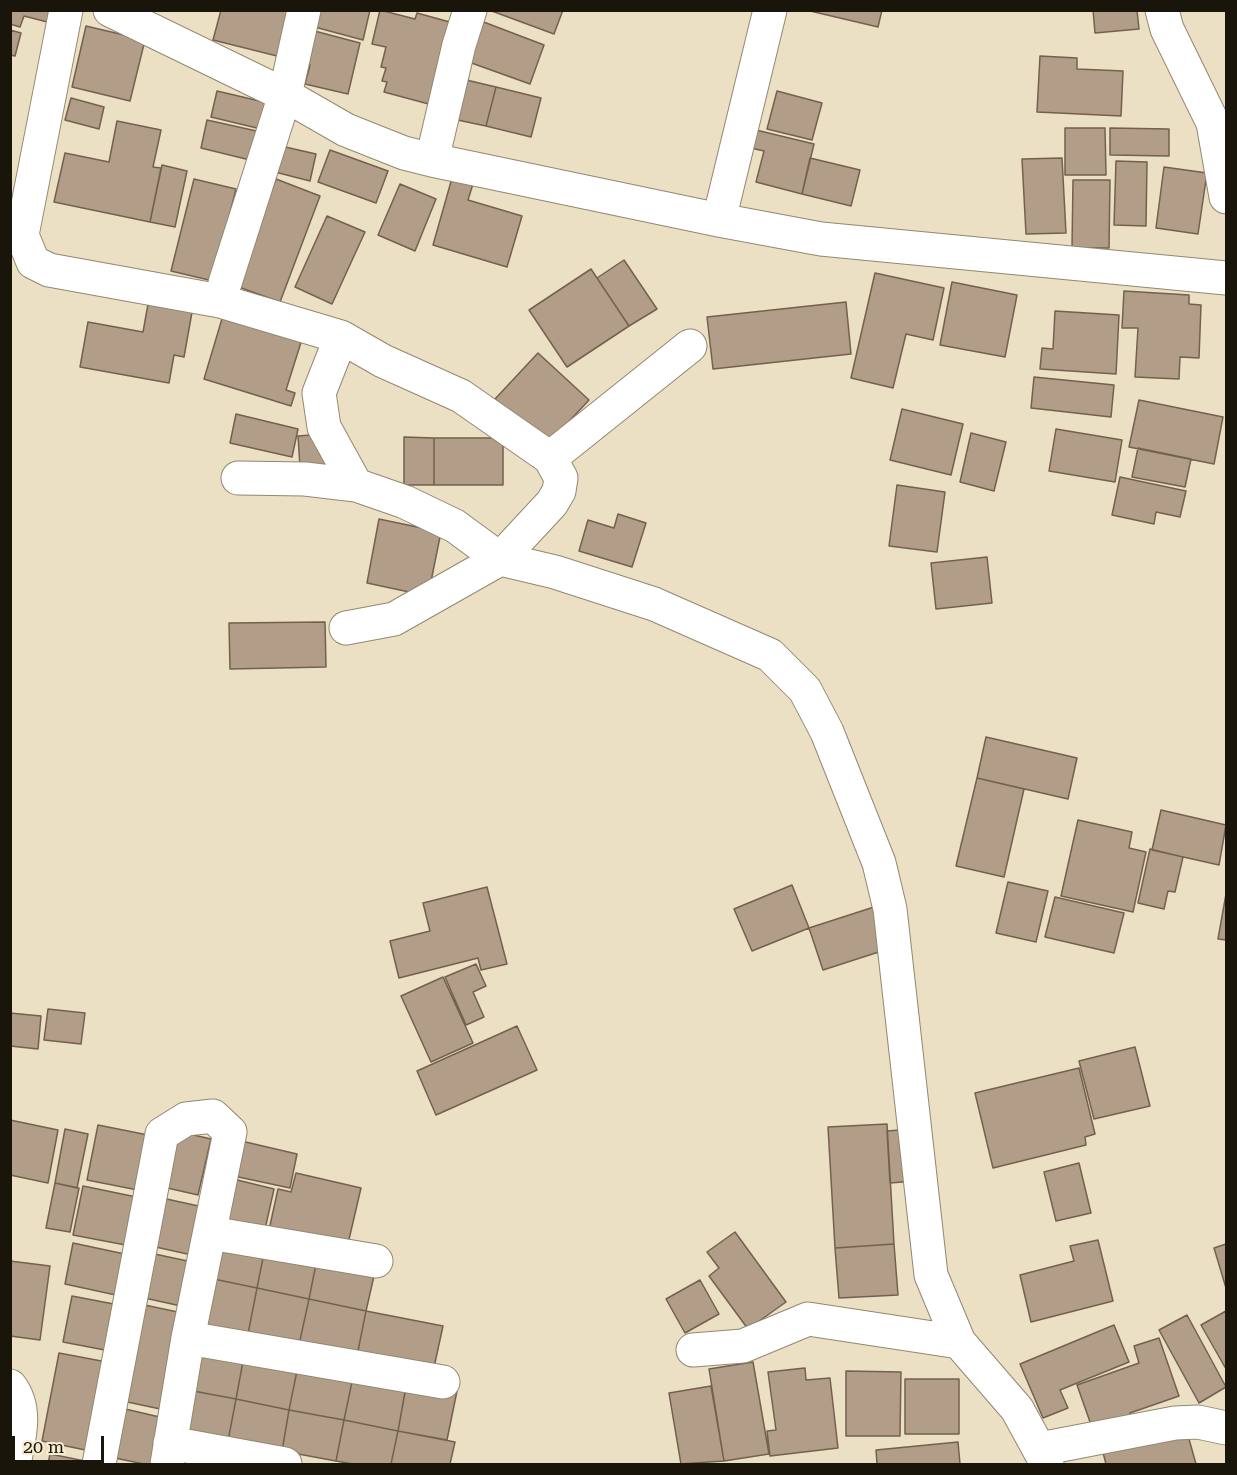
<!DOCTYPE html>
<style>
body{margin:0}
#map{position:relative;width:1237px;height:1475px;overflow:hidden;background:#ebdfc4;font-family:"Roboto Serif",serif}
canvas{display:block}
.frame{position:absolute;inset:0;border:12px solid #19150b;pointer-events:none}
.scale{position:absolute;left:12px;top:1436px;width:92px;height:27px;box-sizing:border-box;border:3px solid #19150b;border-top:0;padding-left:8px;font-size:18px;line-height:21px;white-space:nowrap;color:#19150b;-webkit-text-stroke:4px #f8ecd1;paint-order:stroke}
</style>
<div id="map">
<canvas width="1237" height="1475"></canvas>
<div class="frame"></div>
<div class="scale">20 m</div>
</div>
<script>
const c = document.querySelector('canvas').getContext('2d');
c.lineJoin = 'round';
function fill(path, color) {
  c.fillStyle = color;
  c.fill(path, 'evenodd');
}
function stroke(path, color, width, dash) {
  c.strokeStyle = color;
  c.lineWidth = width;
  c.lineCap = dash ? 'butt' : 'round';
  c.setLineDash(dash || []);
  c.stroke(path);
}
const building = new Path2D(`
 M10,10H63L59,25L24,16L20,27L10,24Z
 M221,10H289L277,56L213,40Z
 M315,10H370L363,40L311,26Z
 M380,10L415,19L417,13L457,24L436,106L384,92L387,82L382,81L386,68L381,67L386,47L372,44Z
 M489,10H563L554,34Z
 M806,10H882L878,27Z
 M1093,10H1137L1139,29L1095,33Z
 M481,21L544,45L530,84L466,61Z
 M86,26L145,40L130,101L72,87Z
 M307,29L360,43L348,94L305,84L310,65L298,63Z
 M10,30L21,33L15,56L10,55Z
 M1040,56L1077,58V69L1123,71L1121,116L1037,112Z
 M458,78L496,87L486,126L448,118Z
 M496,87L541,98L531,137L486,126Z
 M217,91L268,103L261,129L211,117Z
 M777,91L822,103L812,140L767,129Z
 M71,98L104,107L99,129L65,120Z
 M207,120L261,132L254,161L201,148Z
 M117,121L161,130L153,167L161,168L150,222L54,202L65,153L109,162Z
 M1065,128H1105L1106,175H1065Z
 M1110,128L1169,129V156L1110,155Z
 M756,130L814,144L802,194L756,182L764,151L751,148Z
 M281,146L316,154L310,181L275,172Z
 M330,150L388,171L376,203L318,182Z
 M810,158L860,170L851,206L802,194Z
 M1062,158L1066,233L1026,234L1022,159Z
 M1116,161L1147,162L1146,226L1114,225Z
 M162,165L187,171L175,227L150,222Z
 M1164,167L1207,173L1198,234L1156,228Z
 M452,178L473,184L468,200L522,216L507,267L433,245Z
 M194,179L236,189L213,281L171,271Z
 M276,179L320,196L280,302L236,286Z
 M1073,180H1110L1109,248H1072Z
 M400,184L436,199L415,251L378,235Z
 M327,216L365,232L332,304L295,287Z
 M624,260L657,309L629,326L597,278Z
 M591,269L629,326L567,367L529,310Z
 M875,273L944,288L933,340L906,334L893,388L851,378Z
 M952,282L1017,295L1005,357L940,345Z
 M1124,291L1189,295V304L1201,305L1199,358L1180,357L1179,379L1135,377L1138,328H1122Z
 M150,293L194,301L184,357L174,355L169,383L80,367L88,322L143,332Z
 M846,302L851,354L713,369L707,317Z
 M1055,311L1119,315L1116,374L1040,369L1042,348L1053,349Z
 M224,312L303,336L286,390L295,393L291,406L204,379Z
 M538,353L589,400L547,445L495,399Z
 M1034,377L1114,385L1111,417L1031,408Z
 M1139,400L1223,417L1214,464L1129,447Z
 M902,409L963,424L951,475L890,460Z
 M236,414L298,429L292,457L230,443Z
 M1056,429L1122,440L1115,482L1049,471Z
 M971,433L1006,442L994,491L960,482Z
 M325,434L326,466L300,467L298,436Z
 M404,437L434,438V485H404Z
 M434,438H503V485H434Z
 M1138,448L1191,459L1185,487L1132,477Z
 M1120,477L1186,491L1180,517L1156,512L1154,524L1112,515Z
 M897,485L945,492L937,552L889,546Z
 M618,514L646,523L632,567L579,551L588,520L614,528Z
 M379,519L441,532L428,596L367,583Z
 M987,557L992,603L936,609L931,563Z
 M325,622L326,667L230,669L229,623Z
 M986,737L1077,758L1068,799L977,778Z
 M977,778L1024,789L1004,877L956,866Z
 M1161,810L1226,825L1219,865L1152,850Z
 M1078,820L1132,832L1129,848L1146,852L1133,912L1061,896Z
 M1150,849L1183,857L1175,892L1168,891L1164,909L1138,903Z
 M1008,882L1048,891L1036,942L996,933Z
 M792,885L809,928L752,951L734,909Z
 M487,887L507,964L481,970L478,958L399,978L390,941L430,931L423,903Z
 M1226,894V940L1218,939Z
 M1055,897L1124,913L1114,953L1045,937Z
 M874,907L888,949L823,970L809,928Z
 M476,964L486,986L473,992L484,1017L466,1025L445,977Z
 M443,977L473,1043L431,1062L401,996Z
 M48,1009L85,1013L81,1044L44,1040Z
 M10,1013L41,1016L38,1049L10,1046Z
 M517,1026L537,1070L436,1115L417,1071Z
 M1135,1047L1150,1106L1094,1119L1079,1061Z
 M1079,1068L1095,1134L1085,1137L1086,1145L993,1168L975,1093Z
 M10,1120L58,1130L48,1183L10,1175Z
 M887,1124L894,1244L835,1248L828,1127Z
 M98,1125L148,1135V1192L87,1180Z
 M65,1129L88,1134L77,1188L55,1183Z
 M912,1129L915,1181L890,1183L887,1131Z
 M176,1131L211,1139L198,1195L163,1187Z
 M237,1140L297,1154L290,1188L229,1175Z
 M1079,1163L1091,1213L1056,1221L1044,1172Z
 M296,1173L361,1188L347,1248L269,1230L278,1189L291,1192Z
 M229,1178L274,1189L263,1238L217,1228Z
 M55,1183L79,1188L70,1232L46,1228Z
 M83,1186L146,1199L136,1247L73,1235Z
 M162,1198L203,1207L192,1255L151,1246Z
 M735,1232L786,1302L748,1329L709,1276L719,1268L707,1252Z
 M1098,1240L1113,1301L1031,1322L1020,1275L1074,1261L1070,1246Z
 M211,1242L264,1253L257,1288L204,1277Z
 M73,1243L134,1256L125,1297L65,1284Z
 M894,1244L898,1295L839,1298L835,1248Z
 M1226,1244V1288L1214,1248Z
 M150,1253L192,1262L181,1306L140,1297Z
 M264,1253L316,1264L309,1299L257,1288Z
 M10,1261L50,1266L40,1340L10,1336Z
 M316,1264L374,1276L366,1311L309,1299Z
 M204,1277L257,1288L248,1334L195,1323Z
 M700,1280L719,1314L685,1333L666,1299Z
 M257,1288L309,1299L299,1345L248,1334Z
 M72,1296L124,1306L115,1352L63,1342Z
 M309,1299L366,1311L357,1356L299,1345Z
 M140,1304L187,1314L165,1410L118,1400Z
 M366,1311L443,1326L433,1372L357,1356Z
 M1226,1311V1369L1201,1325Z
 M1187,1315L1226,1387L1199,1403L1159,1330Z
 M1114,1325L1129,1362L1060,1390L1068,1408L1043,1418L1020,1364Z
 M1159,1338L1179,1396L1130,1413L1134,1423L1095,1436L1077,1385L1139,1363L1134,1346Z
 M197,1347L244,1356L236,1399L188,1390Z
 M59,1353L112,1363L95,1452L42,1441Z
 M244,1356L298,1366L289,1410L236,1399Z
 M753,1362L769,1454L724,1461L709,1369Z
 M298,1366L353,1377L344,1420L289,1410Z
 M805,1368L806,1380L830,1378L838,1448L770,1456L767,1431L776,1430L768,1372Z
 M846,1371L901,1372L900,1436H846Z
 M353,1377L406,1387L398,1431L344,1420Z
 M905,1379H959V1434H905Z
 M407,1381L457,1391L447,1440L398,1431Z
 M711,1386L724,1461L681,1464L669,1393Z
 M188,1390L236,1399L228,1441L180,1431Z
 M236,1399L289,1410L282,1451L228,1441Z
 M121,1408L168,1419L158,1464H144L110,1457Z
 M289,1410L344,1420L336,1461L282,1451Z
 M344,1420L398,1431L391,1464H353L336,1461Z
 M1185,1425L1196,1464H1106L1101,1445Z
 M398,1431L455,1442L450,1464H391Z
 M958,1442L960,1464H877L876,1450Z
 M50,1454L95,1463L94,1464H48Z`);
fill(building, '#b29d89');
stroke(building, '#73614e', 1.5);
const minor = new Path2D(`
 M66,10L22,235L33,262L49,270L220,301L341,337L383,361L461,396L550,458L561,478L559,491L552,503L500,559L394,619L346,628
 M110,10L285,95L346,130L404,153L432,160L719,220L821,239L1226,278
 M1162,10L1167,29L1213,123L1226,197
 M432,160L459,45L470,10
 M719,220L770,10
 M225,283L285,95L304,10
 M341,337L319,393L324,427L356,485
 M550,458L690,346
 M238,478L305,479L356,485L405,502L455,526L500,559L555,572L654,604L770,655L805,690L827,732L879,863L890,909L931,1275L959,1342L1017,1409L1047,1464
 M210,1233L376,1261
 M188,1338L443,1382
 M693,1350L743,1346L808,1319L959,1342
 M10,1386C28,1409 19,1438 14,1464
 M170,1443L285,1464
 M1040,1449L1175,1423L1198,1422L1226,1428
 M99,1464L162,1134L186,1119L213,1116L230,1132L188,1338L167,1464`);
stroke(minor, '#938870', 35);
stroke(minor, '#fff', 33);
</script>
